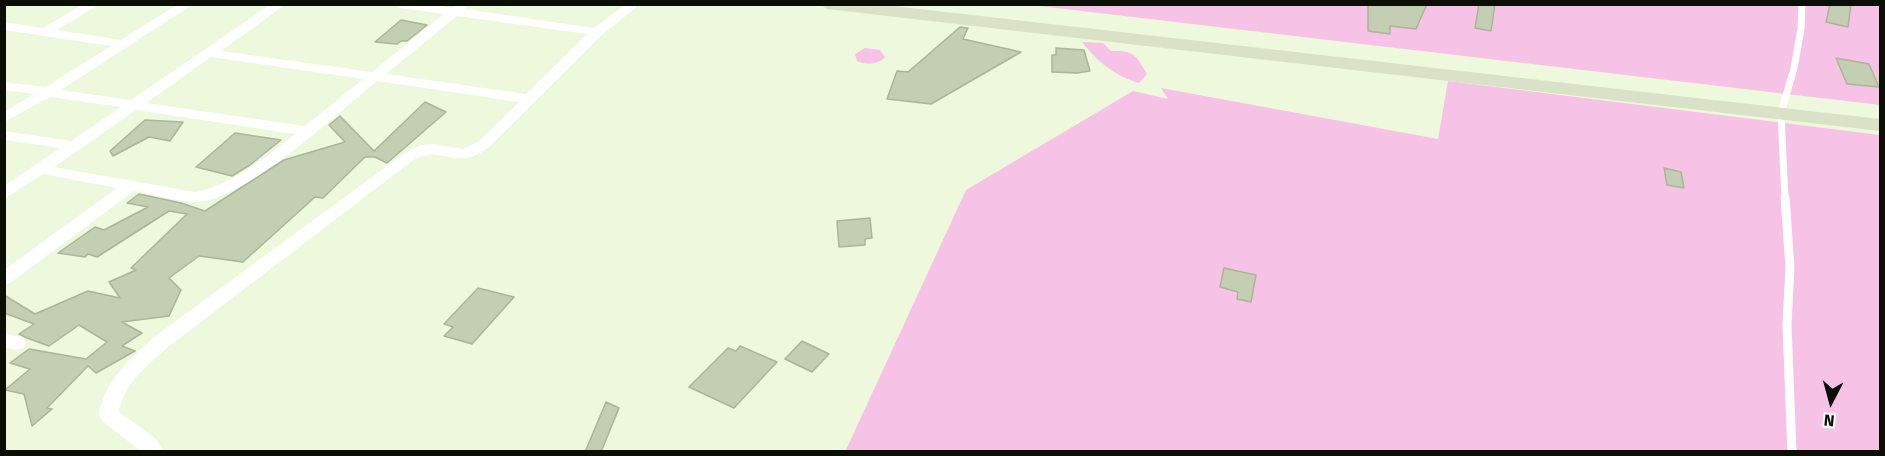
<!DOCTYPE html>
<style>
body{margin:0}
#map{position:relative;width:1885px;height:456px;overflow:hidden;background:#edf8dc;font-family:"Fira Sans",sans-serif}
canvas{display:block}
.frame{position:absolute;inset:0;border:6px solid #0a0e05;pointer-events:none}
.north{position:absolute;left:1801px;top:372px;width:60px;height:60px;-webkit-text-stroke:4px #fff;paint-order:stroke;rotate:186deg;font-size:16px;font-weight:700;line-height:24px;text-align:center;color:#0a0e05}
.north::after{content:'';display:block;margin:auto;width:21px;height:27px;background:#0a0e05;clip-path:polygon(50% 0,100% 100%,50% 72%,0 100%)}
</style>
<div id="map">
<canvas width="1885" height="456"></canvas>
<div class="frame"></div>
<div class="north">N</div>
</div>
<script>
const c = document.querySelector('canvas').getContext('2d');
c.lineJoin = 'round';
function fill(path, color) {
  c.fillStyle = color;
  c.fill(path, 'evenodd');
}
function stroke(path, color, width, dash) {
  c.strokeStyle = color;
  c.lineWidth = width;
  c.lineCap = dash ? 'butt' : 'round';
  c.setLineDash(dash || []);
  c.stroke(path);
}
fill(new Path2D(`
 M1031,5H1880V105Z
 M1082,42L1103,43L1111,51C1134,50 1136,55 1147,74L1139,83C1117,77 1096,61 1082,42Z
 M865,48L880,50L885,57C878,65 867,65 857,61L855,54Z
 M1448,81L1880,135V451L845,452L966,190L1133,91L1168,99L1161,88L1438,139Z`), '#f6c3e7');
const building = new Path2D(`
 M1368,4H1427L1416,29L1390,26V34L1368,31Z
 M1479,4H1495L1491,31L1475,28Z
 M1830,4H1851L1848,27L1826,22Z
 M401,20L427,25L407,41H401L397,44L375,42Z
 M960,27L968,28L963,39L1021,52L931,104L887,99L897,71L908,72Z
 M1056,48L1084,50L1090,71L1077,73L1052,72V55H1056Z
 M1836,58L1869,64L1879,87L1847,84Z
 M425,102L446,112L387,163L375,157H365L323,198L315,197L243,262L199,256L169,278L181,290L169,316L122,322L142,333L122,346L135,351L96,373L88,366L47,408L52,409L32,426L24,394L5,390L30,369L10,363L29,349L86,359L107,342L79,325L49,346L27,338L19,334L34,324L4,313V295L35,314L88,291L120,298L109,282L136,270L131,268L187,214L169,211L97,257L88,254L85,257L58,253L95,227L104,230L148,207L127,203L139,194L181,203L205,211L284,160L345,142L329,125L340,116L374,151Z
 M145,120L183,122L170,141L149,137L113,156L110,151Z
 M235,133L281,140L250,165L232,176L196,167Z
 M1664,168L1681,172L1684,188L1667,185Z
 M870,218L872,238L865,239V245L839,247L837,221Z
 M1224,268L1256,275L1251,302L1237,299L1238,292L1220,287Z
 M478,288L514,297L472,344L444,336L453,327L444,324Z
 M802,341L829,354L812,372L785,359Z
 M740,346L777,362L734,408L689,387L728,348L736,351Z
 M606,402L619,408L601,452H585Z`);
fill(building, '#c3ceb3');
stroke(building, '#aab59a', 1.5);
stroke(new Path2D(`
 M1785,199L1781,113L1794,68L1801,29L1802,4`), '#fff', 7);
stroke(new Path2D(`
 M1785,197L1790,267L1787,325L1792,452`), '#fff', 9);
fill(new Path2D(`
 M84,4H100L57,30L121,40L178,4H193L61,90L131,100L271,4H286L221,51L372,72L444,14L400,8L394,4H430L452,8L456,4H470L465,9L594,28L626,4H640L602,35L488,148C482,152 473,158 465,158C443,160 435,147 412,161L168,347C147,366 124,383 119,412L156,439L164,452H142L102,421L99,415C105,380 129,360 154,337L402,155L420,145L433,144L463,149L478,142L519,102L377,81C338,113 245,200 197,202C177,202 153,194 134,191L10,283L4,285V270L117,188L43,174L4,199V186L60,148L4,140V131L71,141L121,107L50,97L4,122V112L34,94L4,90V82L46,87L111,46L4,30V22L43,28ZM457,16L587,34L526,94L386,74ZM211,57L363,79L305,126L146,103ZM136,110L295,134C269,155 229,187 195,192L54,167Z
 M4,333L24,338L26,343L24,348L17,350L4,347Z`), '#fff');
fill(new Path2D(`
 M819,4H876L1880,119V131L827,9Z`), '#d9e2c6');
</script>
